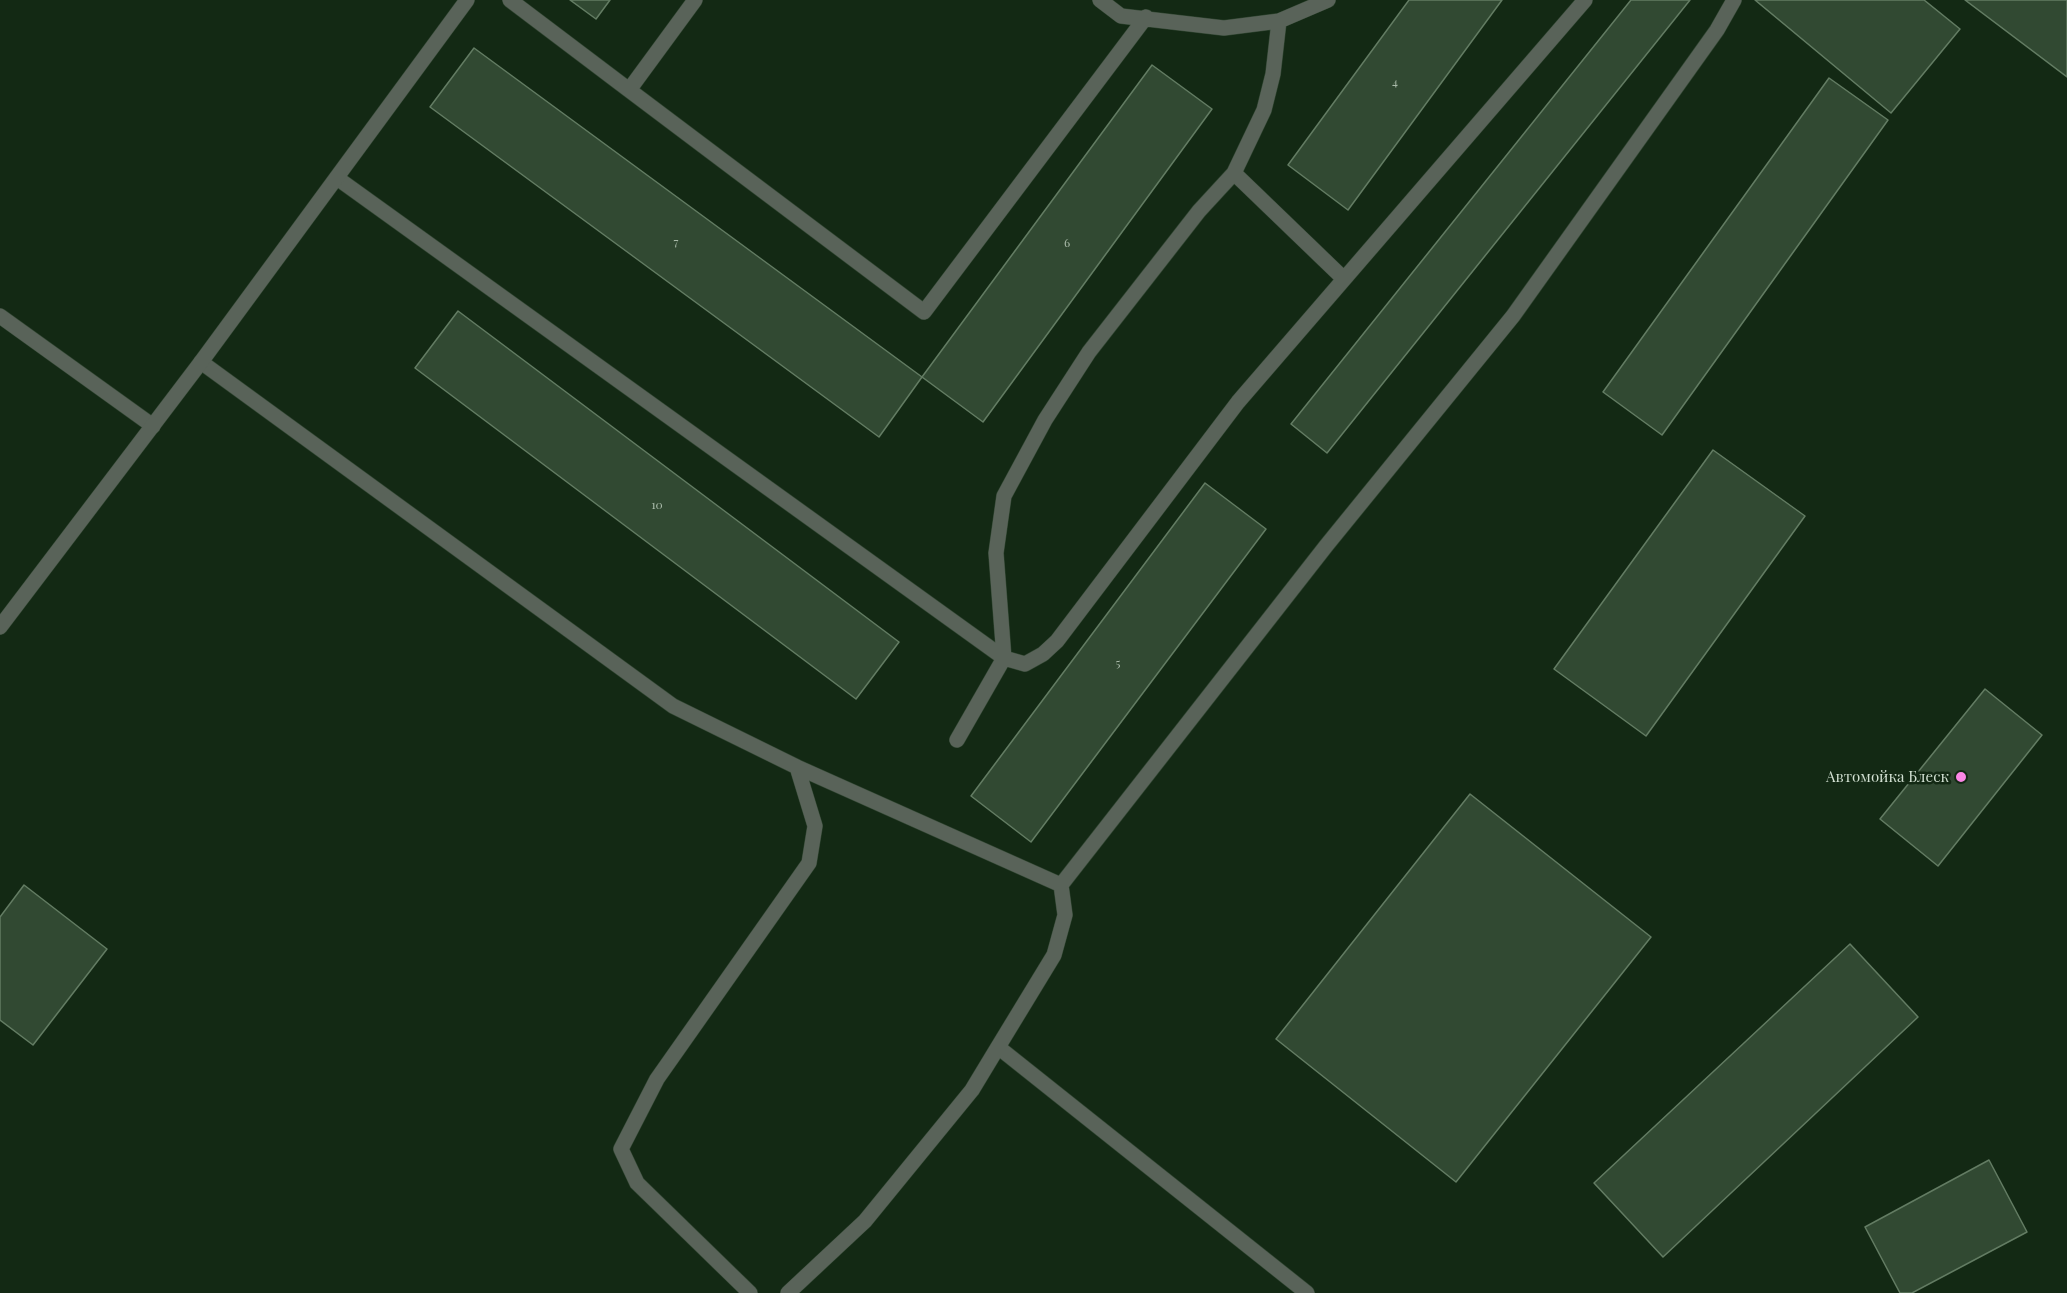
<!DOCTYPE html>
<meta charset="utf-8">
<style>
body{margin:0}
canvas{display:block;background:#132914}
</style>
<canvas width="2067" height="1293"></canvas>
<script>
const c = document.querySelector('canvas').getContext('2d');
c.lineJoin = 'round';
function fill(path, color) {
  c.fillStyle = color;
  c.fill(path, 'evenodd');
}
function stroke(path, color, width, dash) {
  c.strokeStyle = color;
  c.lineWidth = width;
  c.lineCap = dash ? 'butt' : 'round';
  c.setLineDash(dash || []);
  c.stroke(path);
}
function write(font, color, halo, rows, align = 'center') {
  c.font = font + ' "Playfair Display",serif';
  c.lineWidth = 5;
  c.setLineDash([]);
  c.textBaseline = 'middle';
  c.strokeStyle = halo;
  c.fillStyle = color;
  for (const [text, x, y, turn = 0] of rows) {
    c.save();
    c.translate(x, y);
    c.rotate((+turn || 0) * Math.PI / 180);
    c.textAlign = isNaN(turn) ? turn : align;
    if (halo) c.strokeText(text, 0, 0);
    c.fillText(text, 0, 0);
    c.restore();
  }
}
const building = new Path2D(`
 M570,0H610L596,19Z
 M1409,0H1502L1348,210L1288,165Z
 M1631,0H1690L1327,453L1291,424Z
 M1755,0H1924L1960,29L1891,113Z
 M1965,0H2067V77Z
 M474,48L922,377L879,437L430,107Z
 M1152,65L1212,109L983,422L922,377Z
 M1829,78L1888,120L1662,435L1603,392Z
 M458,311L899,642L856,699L415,368Z
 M1713,450L1805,516L1646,736L1554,669Z
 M1205,483L1266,529L1031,842L971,796Z
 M1985,689L2042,735L1938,866L1880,819Z
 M1470,794L1651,937L1456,1182L1276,1039Z
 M24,885L107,949L33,1045L0,1020V917Z
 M1850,944L1918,1017L1663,1257L1594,1183Z
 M1989,1160L2027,1232L1912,1293H1900L1865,1227Z`);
fill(building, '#314932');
stroke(building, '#637c63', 1.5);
const lane = new Path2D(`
 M510,0L629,90L695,0
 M1100,0L1121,16L1224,28L1279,21L1328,0
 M629,90L924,312L1146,17
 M1234,173L1344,279
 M337,178L1004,658L1025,664L1043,654L1057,641L1238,402L1585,0
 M0,316L153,426
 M201,362L673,706L797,767L815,826L809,863L657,1079L621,1149L637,1183L750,1293
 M957,740L1004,658L996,553L1004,496L1045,420L1089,352L1199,211L1234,173L1264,110L1273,74L1279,21
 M797,767L1061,885L1065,915L1054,955L998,1047L1307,1293
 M1061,885L1326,546L1513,316L1717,30L1734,0
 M788,1293L865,1221L972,1090L998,1047`);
const street = new Path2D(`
 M0,627L201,362L467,0`);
stroke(lane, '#314632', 16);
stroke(street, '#314632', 16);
stroke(lane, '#596359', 15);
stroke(street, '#596359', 15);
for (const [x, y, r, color] of [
 [1961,777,6,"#fb87e5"]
]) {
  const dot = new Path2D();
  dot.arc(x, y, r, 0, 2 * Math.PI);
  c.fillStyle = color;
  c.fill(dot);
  stroke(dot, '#132914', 2);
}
write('12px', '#a9baa9', null, [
 ["4",1395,82],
 ["7",676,242],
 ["6",1067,243],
 ["10",657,505],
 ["5",1118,663]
]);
write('15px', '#d1dfd1', '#132914', [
 ["Автомойка Блеск",1949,777]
], 'right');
</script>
